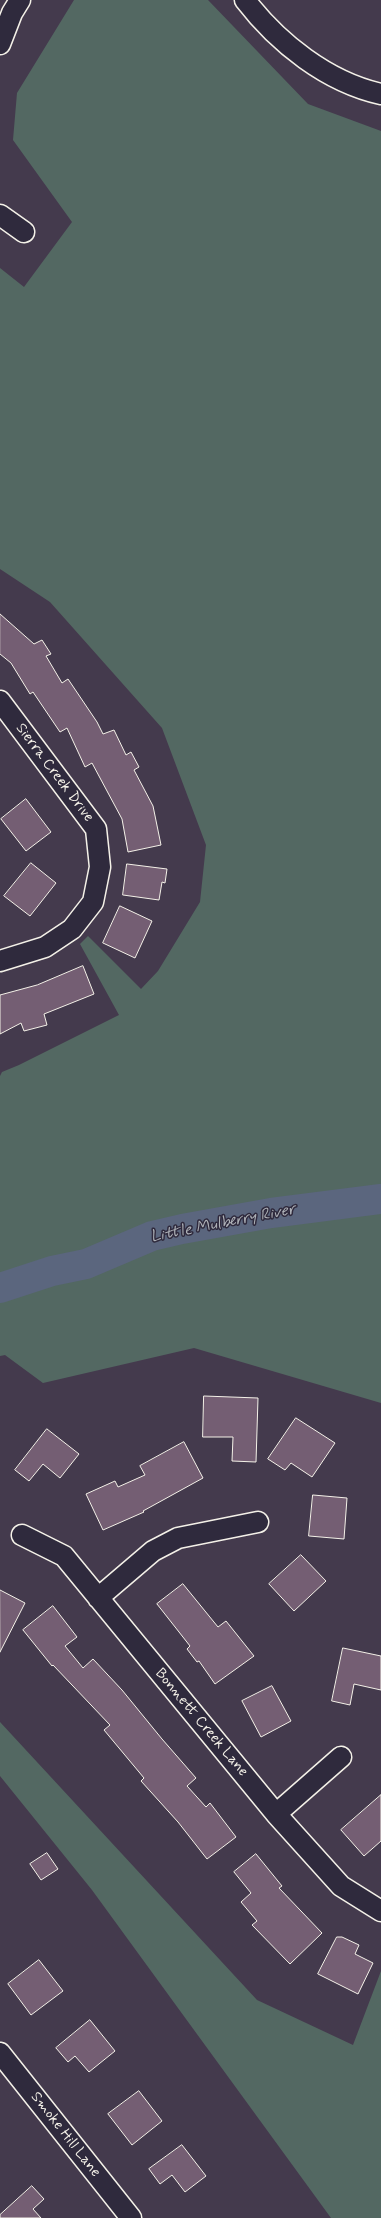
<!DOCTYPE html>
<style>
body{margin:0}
canvas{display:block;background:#443a4d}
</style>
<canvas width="381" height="2218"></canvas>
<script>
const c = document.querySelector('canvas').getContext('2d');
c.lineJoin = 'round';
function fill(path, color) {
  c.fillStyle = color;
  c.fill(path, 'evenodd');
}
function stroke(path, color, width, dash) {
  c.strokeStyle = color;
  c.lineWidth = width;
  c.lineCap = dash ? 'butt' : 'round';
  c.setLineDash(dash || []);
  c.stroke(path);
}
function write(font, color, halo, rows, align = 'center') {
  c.font = font + ' Mynerve,sans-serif';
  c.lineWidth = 3;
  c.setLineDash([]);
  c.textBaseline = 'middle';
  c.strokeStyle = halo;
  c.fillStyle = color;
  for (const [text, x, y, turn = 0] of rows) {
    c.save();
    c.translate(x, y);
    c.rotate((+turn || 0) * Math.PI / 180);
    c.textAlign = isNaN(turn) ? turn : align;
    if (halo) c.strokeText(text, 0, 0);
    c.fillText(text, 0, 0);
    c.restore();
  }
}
fill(new Path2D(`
 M74,0H208L308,104L381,131V1403L194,1348L43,1383L5,1355L0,1356V1076L2,1072L19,1065L119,1015L80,944L88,936L141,989L158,971L200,902L206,845L162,728L50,602L0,569V268L24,287L72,222L13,140L17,93Z
 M0,1722L257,2000L353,2045L381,1971V2218H331L92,1890L0,1776Z`), '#536862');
stroke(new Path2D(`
 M0,1288L52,1271L86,1264L152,1236L182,1229L271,1213L381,1199`), '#5b667e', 30);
const building = new Path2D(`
 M0,614L34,644L42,640L51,654L46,656L62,683L68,679L97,722L103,734L114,730L126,755L131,752L139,767L134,770L153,806L161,845L128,852L122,819L92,763L85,767L67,728L60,732L33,692L30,694L11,663L0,654Z
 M26,799L51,832L26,851L1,819Z
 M31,863L56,883L30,916L4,896Z
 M127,864L167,869L165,883L162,882L159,900L123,895Z
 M120,906L152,921L135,958L103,943Z
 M83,966L94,994L44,1014L47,1025L24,1031L21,1023L0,1034V995L37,985Z
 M204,1396L258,1398L256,1462L232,1461L233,1437H203Z
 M296,1418L335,1443L312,1477L291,1463L285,1470L268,1459Z
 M47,1429L79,1454L60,1478L43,1464L29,1481L15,1470Z
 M184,1442L203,1478L143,1511L144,1512L103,1530L86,1494L115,1481L118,1487L145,1475L140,1466Z
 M313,1495L347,1498L344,1539L309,1536Z
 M301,1555L326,1581L294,1611L269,1584Z
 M183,1584L218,1627L226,1621L254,1656L215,1684L199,1661L197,1662L187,1649L190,1646L157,1604Z
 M0,1590L25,1603L0,1652Z
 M53,1606L77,1637L65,1646L83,1668L93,1659L122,1690L162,1739L196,1778L187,1786L206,1807L210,1803L236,1837L207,1859L178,1822L141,1781L144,1778L104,1730L110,1725L53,1665L52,1666L23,1630Z
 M343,1648L381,1656V1690L354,1684L350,1705L332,1701Z
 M272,1686L291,1721L261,1737L242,1701Z
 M381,1795V1841L364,1856L341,1830Z
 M47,1853L58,1869L41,1880L30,1864Z
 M256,1854L282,1886L279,1888L322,1933L290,1964L252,1925L257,1921L241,1902L251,1893L234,1872Z
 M337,1937H342L359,1945L355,1954L373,1963L358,1994L318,1974Z
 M39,1960L63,1991L31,2015L8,1984Z
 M90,2020L115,2051L89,2072L75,2056L68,2062L56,2048Z
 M139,2091L162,2121L132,2145L108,2114Z
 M182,2145L206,2176L185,2192L172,2175L160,2184L149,2169Z
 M32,2186L44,2199L33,2209L41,2218H0V2215Z`);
fill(building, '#745e73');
stroke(building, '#f4f1e8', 1);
const minor = new Path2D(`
 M245,0C278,43 327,82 381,94
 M0,44L12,13L20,0
 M0,215L24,232
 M0,701L96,829L100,867L93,902L72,929L45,947L0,961
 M22,1535L64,1556L276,1814L341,1886L381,1911
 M98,1598L153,1551L178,1538L258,1522
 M276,1814L341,1757
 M0,2053L131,2218`);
stroke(minor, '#f4f1e8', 23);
stroke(minor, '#2f2a3d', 20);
write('15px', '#f4f1e8', '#2f2a3d', [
 ["Sierra Creek Drive",54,773,53],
 ["Bonnett Creek Lane",201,1723,50],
 ["Smoke Hill Lane",65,2135,52]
]);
write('italic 16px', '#afb2b8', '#2f2a3d', [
 ["Little Mulberry River",223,1224,-11]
]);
</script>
